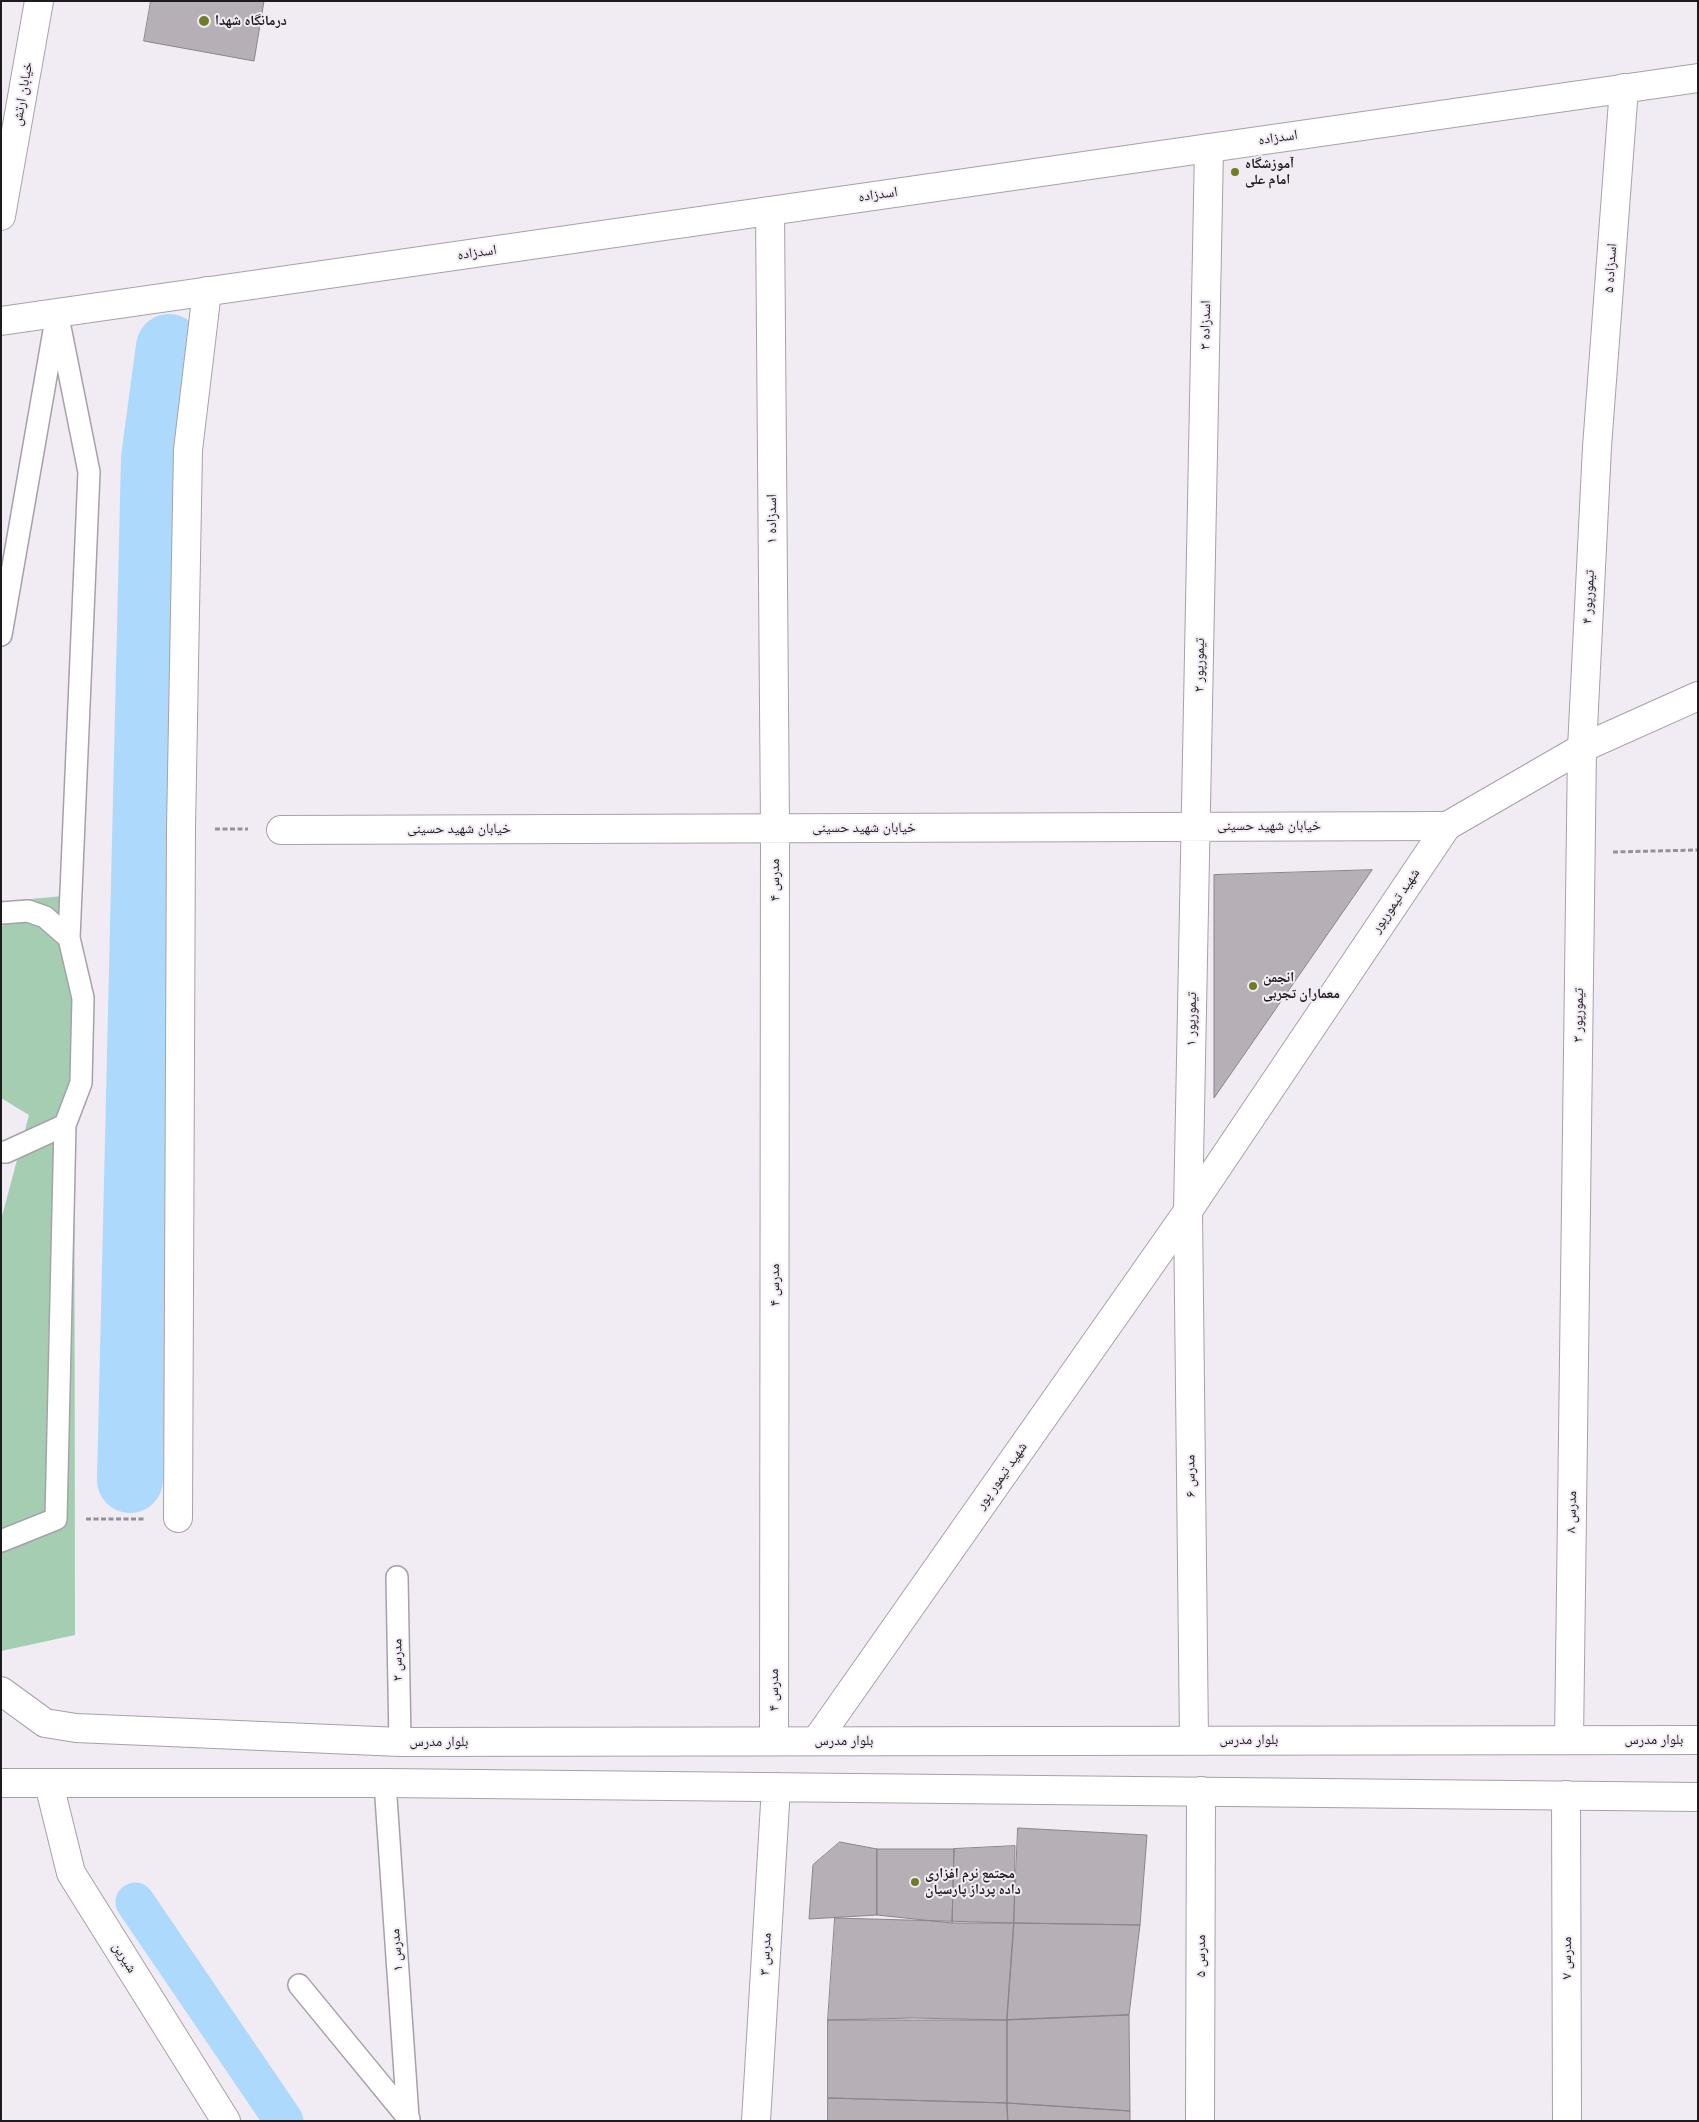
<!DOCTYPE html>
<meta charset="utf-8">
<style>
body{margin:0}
#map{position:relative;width:1699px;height:2122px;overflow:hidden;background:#f1ebf3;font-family:"DM Sans",sans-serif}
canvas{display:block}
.frame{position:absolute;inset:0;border:2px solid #1d1b1e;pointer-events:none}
</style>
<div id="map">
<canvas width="1699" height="2122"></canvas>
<div class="frame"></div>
</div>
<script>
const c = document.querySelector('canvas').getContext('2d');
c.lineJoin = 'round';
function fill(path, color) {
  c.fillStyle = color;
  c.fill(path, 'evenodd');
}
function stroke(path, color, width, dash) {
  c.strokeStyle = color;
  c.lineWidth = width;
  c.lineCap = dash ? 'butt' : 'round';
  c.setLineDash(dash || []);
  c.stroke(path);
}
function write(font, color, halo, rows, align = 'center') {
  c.font = font + ' "DM Sans","Noto Naskh Arabic",sans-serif';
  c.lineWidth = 4;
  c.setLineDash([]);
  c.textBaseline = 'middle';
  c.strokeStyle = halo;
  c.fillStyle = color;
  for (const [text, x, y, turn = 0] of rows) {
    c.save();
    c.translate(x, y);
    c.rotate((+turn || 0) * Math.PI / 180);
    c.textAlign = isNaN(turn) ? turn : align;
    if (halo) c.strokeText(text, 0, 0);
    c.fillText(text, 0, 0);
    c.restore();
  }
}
fill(new Path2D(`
 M74,895L75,1635L1,1651V1220L29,1115L1,1098V928L20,900Z`), '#a4cdb2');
stroke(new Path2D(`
 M135,1902L284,2121`), '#add9fc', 39);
stroke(new Path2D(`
 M130,1480L154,458L169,347`), '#add9fc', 66);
const building = new Path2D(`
 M151,1H264L254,61L144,41Z
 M1372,870L1214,1098V875Z
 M1018,1828L1147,1835L1140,1925L1014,1923Z
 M840,1842L877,1849V1915L809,1919L813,1865Z
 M1015,1846L1014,1923H952L954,1849Z
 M877,1849H954L952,1923L877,1915Z
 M835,1918L1014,1923L1007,2020L913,2018L828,2020Z
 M1014,1923L1140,1925L1129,2015L1007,2020Z
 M1129,2015L1130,2111L1007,2103V2020Z
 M828,2020H1007V2103L828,2098Z
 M828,2098L1007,2103L1008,2121H828Z
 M1007,2103L1130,2111V2121H1008Z`);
fill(building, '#b6afb6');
stroke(building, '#8b848a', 1);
const lane = new Path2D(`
 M57,312L89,472L69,938
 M1,635L55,325
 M1,913L28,911L45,917L69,938L83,998L81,1083L65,1125L6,1152H1
 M1,1541L56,1519L65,1125
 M397,1577L400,1742
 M385,1783L408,2117
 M299,1985L409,2119`);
const street = new Path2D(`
 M770,211L775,828L774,1741
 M281,830L1447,826
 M178,1518L181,828L188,450L207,291
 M1194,1740L1188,1211L1209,148
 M1569,1740L1582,748L1597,447L1624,88
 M49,1784L71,1873L226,2121
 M1566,1795L1567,2121
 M1200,2121L1201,1791`);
const secondary = new Path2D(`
 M1,216L39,1
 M1,321L1698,78
 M1,1691L45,1723L76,1728L400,1742L1698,1740
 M816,1741L1188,1211L1447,826L1582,748L1698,696
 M1,1783H385L1698,1797
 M756,2121L776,1787`);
stroke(lane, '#a6a1a8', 24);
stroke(street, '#a6a1a8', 30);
stroke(secondary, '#a6a1a8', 30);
stroke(new Path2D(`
 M215,829H248
 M1613,852L1698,850
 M86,1519H145`), '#959197', 3, [5, 2.5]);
stroke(lane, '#fff', 21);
stroke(street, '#fff', 28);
stroke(secondary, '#fff', 28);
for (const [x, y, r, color] of [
 [204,21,6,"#707c28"],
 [1235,172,5,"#707c28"],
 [1253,986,5,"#707c28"],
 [915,1882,5,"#707c28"]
]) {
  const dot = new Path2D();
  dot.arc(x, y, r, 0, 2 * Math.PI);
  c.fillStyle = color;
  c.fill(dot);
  stroke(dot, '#f1ebf3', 2);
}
write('bold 14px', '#1d1b1e', '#f1ebf3', [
 ["درمانگاه شهدا",215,21],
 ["آموزشگاه",1245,164],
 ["امام علی",1245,180],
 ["انجمن",1263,978],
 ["معماران تجربی",1263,994],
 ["مجتمع نرم افزاری",925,1874],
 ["داده پرداز پارسیان",925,1890]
], 'left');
write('14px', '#1d1b1e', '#f1ebf3', [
 ["خیابان ارتش",23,94,-80],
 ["اسدزاده",1278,138,-8],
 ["اسدزاده",878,195,-8],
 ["اسدزاده",477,253,-8],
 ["اسدزاده ۵",1611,268,-86],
 ["اسدزاده ۳",1206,325,-89],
 ["اسدزاده ۱",772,519,-90],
 ["تیمورپور ۴",1589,597,-87],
 ["تیمورپور ۲",1200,665,-89],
 ["خیابان شهید حسینی",1269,826],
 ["خیابان شهید حسینی",864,828],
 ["خیابان شهید حسینی",459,829],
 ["مدرس ۴",775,880,-90],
 ["شهید تیمورپور",1396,901,-56],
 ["تیمورپور ۳",1579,1015,-89],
 ["تیمورپور ۱",1192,1019,-89],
 ["مدرس ۴",775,1285,-90],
 ["شهید تیمور پور",1002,1476,-55],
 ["مدرس ۶",1191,1476,-91],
 ["مدرس ۸",1572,1512,-89],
 ["مدرس ۲",398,1660,-91],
 ["مدرس ۴",774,1690,-90],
 ["بلوار مدرس",1249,1740],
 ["بلوار مدرس",1654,1740],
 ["بلوار مدرس",844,1741],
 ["بلوار مدرس",439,1742],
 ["مدرس ۱",397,1950,-94],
 ["مدرس ۳",766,1954,-87],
 ["مدرس ۵",1201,1956,-90],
 ["شیرین",124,1958,58],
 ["مدرس ۷",1567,1958,-90]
]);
</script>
